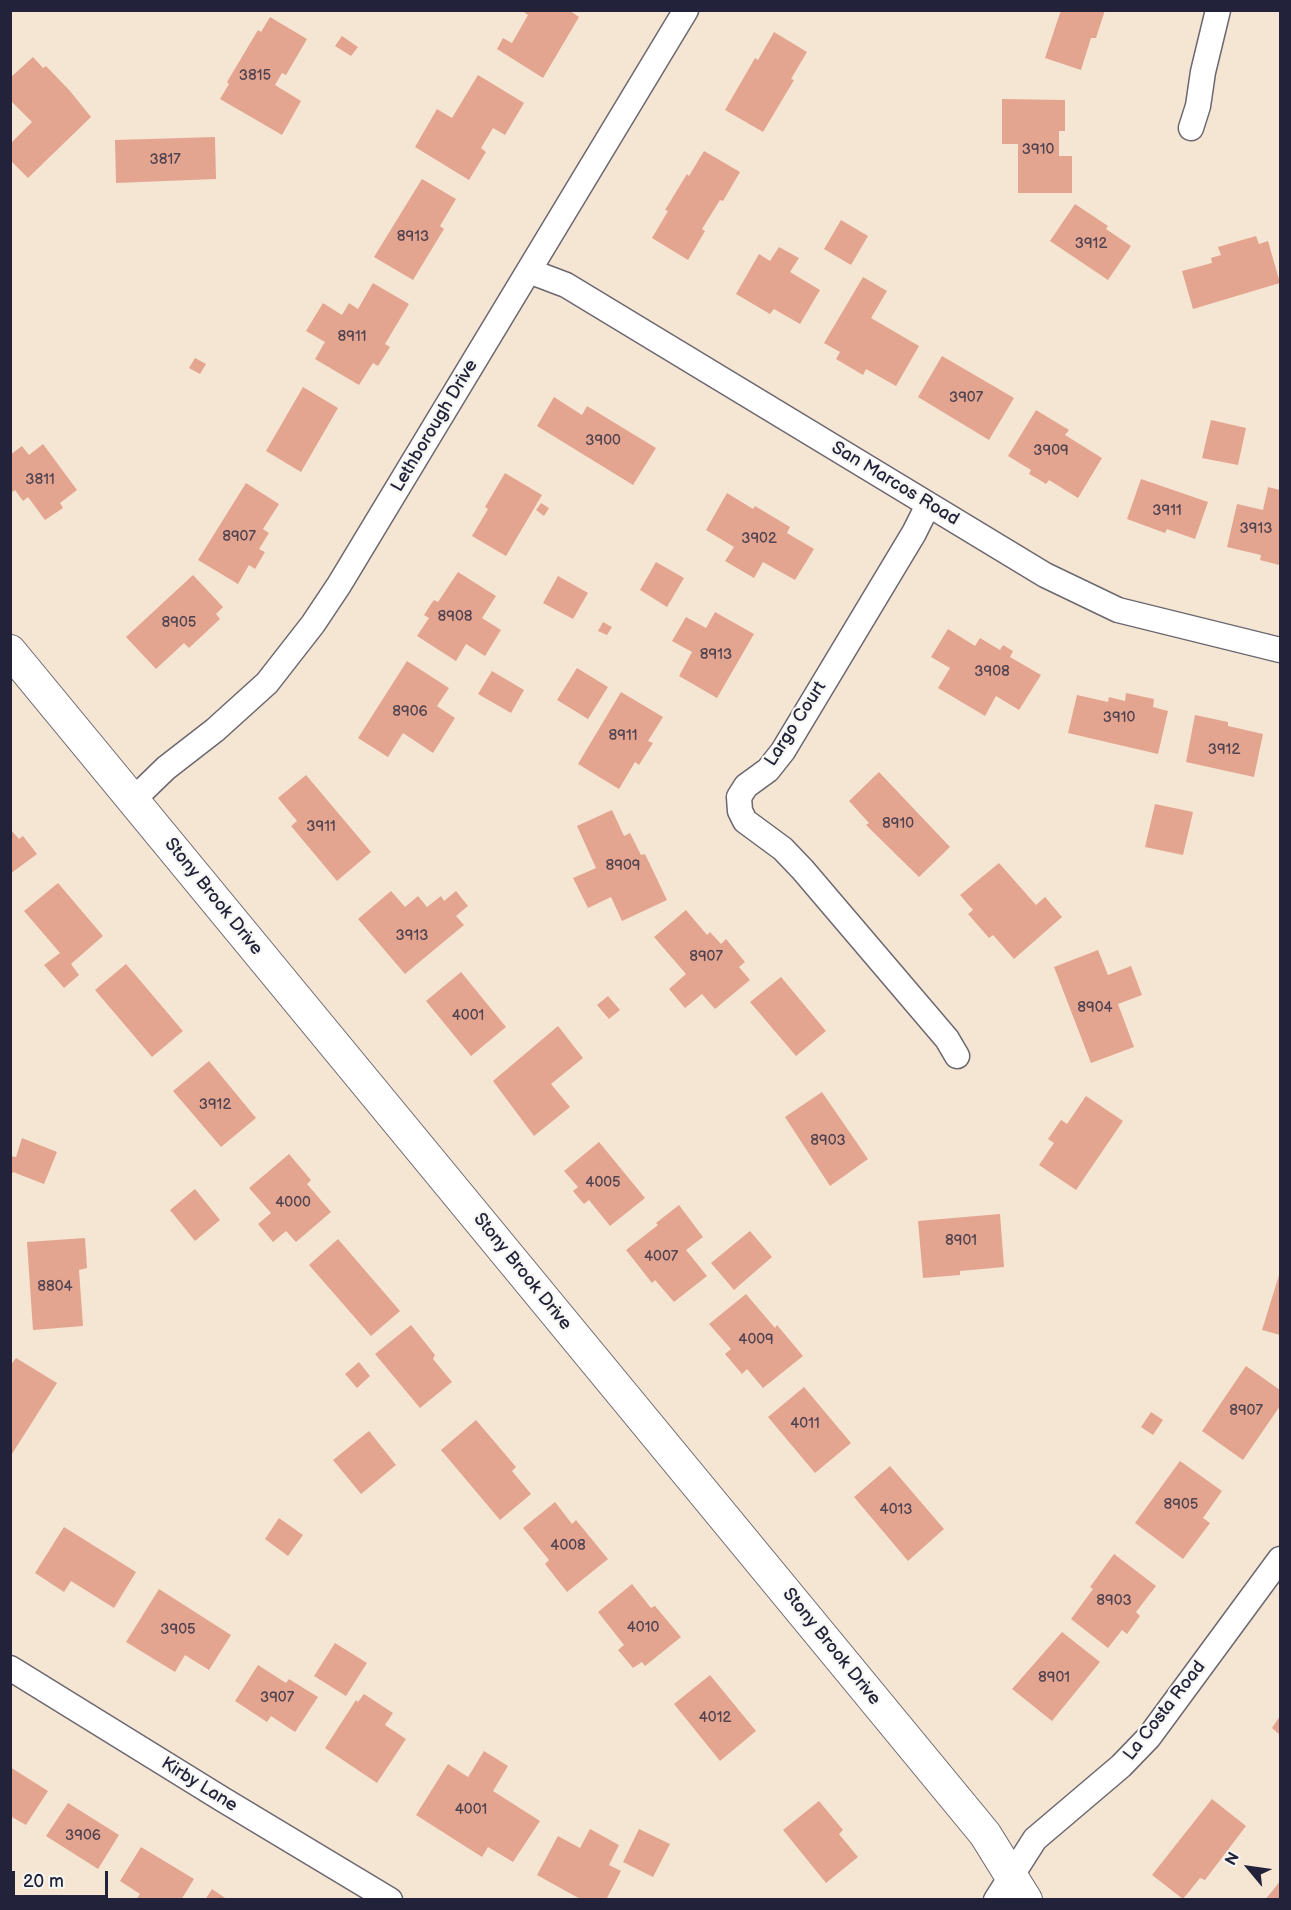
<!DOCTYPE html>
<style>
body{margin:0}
#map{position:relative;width:1291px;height:1910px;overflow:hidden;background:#f5e6d3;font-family:"Balsamiq Sans",sans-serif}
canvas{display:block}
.frame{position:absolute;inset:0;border:12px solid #22223b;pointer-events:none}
.north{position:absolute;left:1219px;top:1838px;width:60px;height:60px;-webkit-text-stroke:4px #f6f6f2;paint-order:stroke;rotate:299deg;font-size:16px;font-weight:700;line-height:24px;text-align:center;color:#22223b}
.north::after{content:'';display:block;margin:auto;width:21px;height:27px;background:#22223b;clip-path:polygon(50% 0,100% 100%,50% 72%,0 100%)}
.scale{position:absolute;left:12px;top:1871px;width:96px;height:27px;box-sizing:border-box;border:3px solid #22223b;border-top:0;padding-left:8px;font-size:18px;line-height:21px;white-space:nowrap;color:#22223b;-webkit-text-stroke:4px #f6f6f2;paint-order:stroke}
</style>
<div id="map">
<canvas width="1291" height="1910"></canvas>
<div class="frame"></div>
<div class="north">N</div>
<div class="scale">20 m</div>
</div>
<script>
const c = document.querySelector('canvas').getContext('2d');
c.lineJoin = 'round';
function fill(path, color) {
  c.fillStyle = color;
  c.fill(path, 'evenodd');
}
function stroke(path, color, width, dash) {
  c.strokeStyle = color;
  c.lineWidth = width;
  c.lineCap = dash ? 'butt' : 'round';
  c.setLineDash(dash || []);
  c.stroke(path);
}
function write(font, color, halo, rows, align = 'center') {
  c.font = font + ' "Balsamiq Sans",sans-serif';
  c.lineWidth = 4.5;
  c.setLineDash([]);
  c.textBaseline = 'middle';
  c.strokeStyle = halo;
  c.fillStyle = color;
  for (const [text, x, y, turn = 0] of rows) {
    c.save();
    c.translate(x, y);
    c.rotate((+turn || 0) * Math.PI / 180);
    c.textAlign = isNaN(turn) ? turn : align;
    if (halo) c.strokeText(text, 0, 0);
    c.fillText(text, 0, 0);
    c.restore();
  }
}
fill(new Path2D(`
 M521,10H569L579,17L543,78L497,49L503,38L512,43L528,15Z
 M1061,10H1105L1096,38H1091L1081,70L1045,58Z
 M270,17L307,39L286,75L282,73L275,85L301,101L282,135L220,99L229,84L227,82L258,30L261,32Z
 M774,32L807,52L791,79L794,80L763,132L725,110L755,58L758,60Z
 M342,36L358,47L351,56L335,46Z
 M33,57L43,68L46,66L70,91L91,117L28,178L10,160V144L32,122L10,100V78Z
 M478,75L524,103L505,135L493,128L481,148L486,152L469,180L415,147L437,109L452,118Z
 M1002,99L1065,100V131H1059V156H1072V193H1018V144H1002Z
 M215,137L216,179L116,183L115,140Z
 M704,151L740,172L723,201L720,200L702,229L705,231L688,260L652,238L668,211L665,210L687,174L689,176Z
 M422,179L456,199L440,226L444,229L413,280L374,257Z
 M1075,204L1108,226L1106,229L1131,246L1108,280L1050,241Z
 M841,220L868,236L851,265L824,249Z
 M1256,236L1259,244L1268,241L1280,283L1193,309L1182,271L1212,263L1211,258L1221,255L1218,247Z
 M779,247L799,258L790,272L820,290L800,324L774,309L770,314L736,294L759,254L770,261Z
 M863,277L887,291L871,318L919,346L896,386L866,369L863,375L836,359L840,352L824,343Z
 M373,283L409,304L385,344L390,347L378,366L373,363L359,385L315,359L325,342L306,331L323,303L342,315L349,303L358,309Z
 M942,356L1014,398L989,440L918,397Z
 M195,358L206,364L200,374L189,368Z
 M303,387L338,408L301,472L266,451Z
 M554,397L582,415L587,406L656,448L633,485L537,426Z
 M1036,410L1069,430L1065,435L1102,458L1078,498L1049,480L1046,484L1038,479L1029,474L1031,470L1008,456Z
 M1211,420L1246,428L1238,465L1202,458Z
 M43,444L77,490L60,503L63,508L45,520L28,497L23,501L15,490L13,492L10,489V455L22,446L29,455Z
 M505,473L542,495L506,556L472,536L488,509L485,507Z
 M1141,479L1208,502L1195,539L1167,529L1165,533L1127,519Z
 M246,483L279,504L263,529L269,533L259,549L265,552L255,569L249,565L238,584L198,560Z
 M1268,487L1280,490L1279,565L1260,560L1261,555L1227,547L1237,504L1263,510Z
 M727,493L753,509L755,506L790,527L787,533L814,549L795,580L763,562L754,578L725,561L734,547L706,530Z
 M541,503L549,508L544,516L536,510Z
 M656,562L684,578L667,607L640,590Z
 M458,572L496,596L482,618L501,630L485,656L466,644L456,661L417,636L429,618L424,615L431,604L434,600L438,602Z
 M193,575L223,607L216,614L220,619L189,648L184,643L156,669L126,637Z
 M558,576L588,593L573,619L543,603Z
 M715,612L754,634L717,698L679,676L692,652L672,641L686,617L706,628Z
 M603,622L612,627L607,635L598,631Z
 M948,629L975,646L980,638L1000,650L1003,645L1013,651L1010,657L1041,675L1019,710L996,696L985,716L938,688L950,668L931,657Z
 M407,661L449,688L437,706L455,718L433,753L403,733L388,757L358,738Z
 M577,668L608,687L588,719L557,700Z
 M492,671L524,690L511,713L478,694Z
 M621,692L663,717L648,741L653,743L644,757L639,765L635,762L619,789L578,764Z
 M1126,693L1154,699L1153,707L1168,711L1158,754L1068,733L1077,695L1108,702L1109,697L1125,701Z
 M1195,715L1228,722V726L1263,734L1254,777L1186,762Z
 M879,772L950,847L919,877L866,825L869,823L849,801Z
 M306,775L371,852L337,881L291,826L297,821L278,798Z
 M1155,804L1193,812L1183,855L1145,847Z
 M612,810L624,836L630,833L641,855L645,854L667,900L622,921L611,897L588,908L573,878L596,868L577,826Z
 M10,829L19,839L23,836L37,854L10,874Z
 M999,863L1036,905L1045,897L1062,917L1014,959L993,935L989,938L968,914L973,910L960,895Z
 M58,883L103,936L71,964L79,975L64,988L44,965L60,953L24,911Z
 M391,891L405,907L418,896L427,907L441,896L444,901L456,891L468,906L456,916L464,925L405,974L358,919Z
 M686,910L707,935L710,932L721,944L726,939L745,962L739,967L750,980L715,1009L702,994L685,1008L669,989L686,974L654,937Z
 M1098,950L1108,975L1131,966L1142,995L1118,1004L1134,1047L1091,1063L1054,967Z
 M126,964L183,1031L152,1057L95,990Z
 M461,972L506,1027L471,1056L426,1001Z
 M781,977L826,1031L796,1056L750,1002Z
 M608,996L620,1010L609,1019L597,1005Z
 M558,1026L583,1058L551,1084L570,1107L534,1136L493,1081Z
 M209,1061L256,1118L221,1147L173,1091Z
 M822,1092L868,1159L830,1186L785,1117Z
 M1086,1096L1123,1121L1076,1190L1039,1165L1054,1143L1048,1139L1061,1120L1067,1124Z
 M22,1138L57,1152L44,1184L13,1172L10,1178V1156L16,1157Z
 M599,1142L645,1198L610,1226L589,1200L584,1204L577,1196L573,1191L578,1187L564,1171Z
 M289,1154L311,1180L307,1184L331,1212L296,1242L286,1231L273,1242L258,1224L271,1213L249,1188Z
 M195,1189L220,1220L195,1241L170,1210Z
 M679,1205L703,1237L686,1250L707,1276L674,1302L655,1280L652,1283L626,1250L658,1225L656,1223Z
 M1000,1214L1004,1267L960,1271V1275L923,1278L918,1221Z
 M750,1231L772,1257L734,1290L711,1263Z
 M85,1238L87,1268L79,1270L83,1326L33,1330L27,1242Z
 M338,1239L400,1311L371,1336L309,1265Z
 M1280,1272V1335L1262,1330Z
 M746,1294L775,1328L777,1325L803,1356L763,1388L747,1369L742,1374L731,1361L725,1354L731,1349L709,1324Z
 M411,1325L435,1355L433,1359L452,1382L420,1408L375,1354Z
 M16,1358L57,1383L10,1457V1366Z
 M359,1362L370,1376L357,1388L345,1374Z
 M1246,1366L1280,1390V1406L1243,1460L1202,1431Z
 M804,1387L851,1443L815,1473L768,1417Z
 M1151,1412L1163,1420L1153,1435L1141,1427Z
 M476,1420L516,1467L512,1471L531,1494L500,1520L441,1450Z
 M369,1431L396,1465L361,1494L333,1460Z
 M1180,1461L1222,1491L1203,1518L1210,1523L1183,1559L1135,1523Z
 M890,1466L944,1529L908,1561L854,1497Z
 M555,1502L572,1524L576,1520L608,1559L567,1592L545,1564L549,1560L523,1528Z
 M279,1518L303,1535L288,1556L265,1539Z
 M64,1527L136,1572L114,1608L71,1581L64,1592L35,1573Z
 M1114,1554L1156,1586L1136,1612L1140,1616L1127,1634L1122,1630L1108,1648L1071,1619L1093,1589L1090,1587Z
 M632,1584L651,1608L655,1606L681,1637L645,1666L642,1662L633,1668L618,1650L624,1645L598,1612Z
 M159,1589L231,1635L209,1670L185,1655L175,1672L126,1642Z
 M1062,1632L1100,1662L1052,1721L1012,1689Z
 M335,1643L367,1663L346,1696L314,1676Z
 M258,1665L286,1683L289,1679L318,1697L295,1732L271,1716L267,1722L235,1701Z
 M710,1675L756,1731L720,1761L674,1704Z
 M364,1694L393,1713L385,1725L406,1739L377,1783L325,1748L356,1700L358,1702Z
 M1280,1716V1735L1272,1728Z
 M484,1751L508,1766L493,1791L540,1821L513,1862L488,1847L482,1857L416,1815L448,1764L468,1777Z
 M10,1767L48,1791L26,1825L10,1816Z
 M1212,1799L1246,1826L1205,1880L1200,1878L1183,1899L1152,1875Z
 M819,1801L843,1830L839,1834L858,1857L826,1883L783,1830Z
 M68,1803L119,1835L98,1869L46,1836Z
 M590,1829L619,1845L609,1865L621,1871L606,1900H582L537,1875L558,1836L580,1848Z
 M639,1829L670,1844L653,1877L623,1862Z
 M141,1847L194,1879L181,1900H136L140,1894L120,1881Z
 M1280,1881V1900H1265L1277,1885Z
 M212,1889L228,1900H205Z`), '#e3a590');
const minor = new Path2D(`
 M1191,128L1198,106L1203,72L1218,10
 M529,271L566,285L1045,575L1118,610L1280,650
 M928,505L914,533L783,751L768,770L746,786L739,797L740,811L745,821L783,849L803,870L947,1039L957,1056
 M133,800L166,768L215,730L267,683L313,624L339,585L686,10
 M10,1668L222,1799L390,1900
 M996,1900L1035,1839L1121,1766L1149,1737L1280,1559`);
const tertiary = new Path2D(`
 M10,651L985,1834L1026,1900`);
stroke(minor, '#6c6770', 27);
stroke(tertiary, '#6c6770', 34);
stroke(minor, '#fff', 24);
stroke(tertiary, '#fff', 32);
write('15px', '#524350', null, [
 ["3815",255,76],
 ["3910",1038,150],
 ["3817",165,160],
 ["8913",413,237],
 ["3912",1091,244],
 ["8911",352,337],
 ["3907",966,398],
 ["3900",603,441],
 ["3909",1051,451],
 ["3811",40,480],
 ["3911",1167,511],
 ["3913",1256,529],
 ["8907",239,537],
 ["3902",759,539],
 ["8908",455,617],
 ["8905",179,623],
 ["8913",716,655],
 ["3908",992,672],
 ["8906",410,712],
 ["3910",1119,718],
 ["8911",623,736],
 ["3912",1224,750],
 ["8910",898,824],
 ["3911",321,827],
 ["8909",623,866],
 ["3913",412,936],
 ["8907",706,957],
 ["8904",1095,1008],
 ["4001",468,1016],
 ["3912",215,1105],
 ["8903",828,1141],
 ["4005",603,1183],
 ["4000",293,1203],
 ["8901",961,1241],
 ["4007",661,1257],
 ["8804",55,1287],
 ["4009",756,1340],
 ["8907",1246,1411],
 ["4011",805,1424],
 ["8905",1181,1505],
 ["4013",896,1510],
 ["4008",568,1546],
 ["8903",1114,1601],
 ["4010",643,1628],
 ["3905",178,1630],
 ["8901",1054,1678],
 ["3907",277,1698],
 ["4012",715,1718],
 ["4001",471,1810],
 ["3906",83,1836]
]);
write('18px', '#22223b', '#f6f6f2', [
 ["Lethborough Drive",435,426,-59],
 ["San Marcos Road",895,484,31],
 ["Largo Court",796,724,-57],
 ["Stony Brook Drive",213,897,51],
 ["Stony Brook Drive",522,1272,51],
 ["Stony Brook Drive",831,1647,51],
 ["La Costa Road",1165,1711,-52],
 ["Kirby Lane",199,1785,32]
]);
</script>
